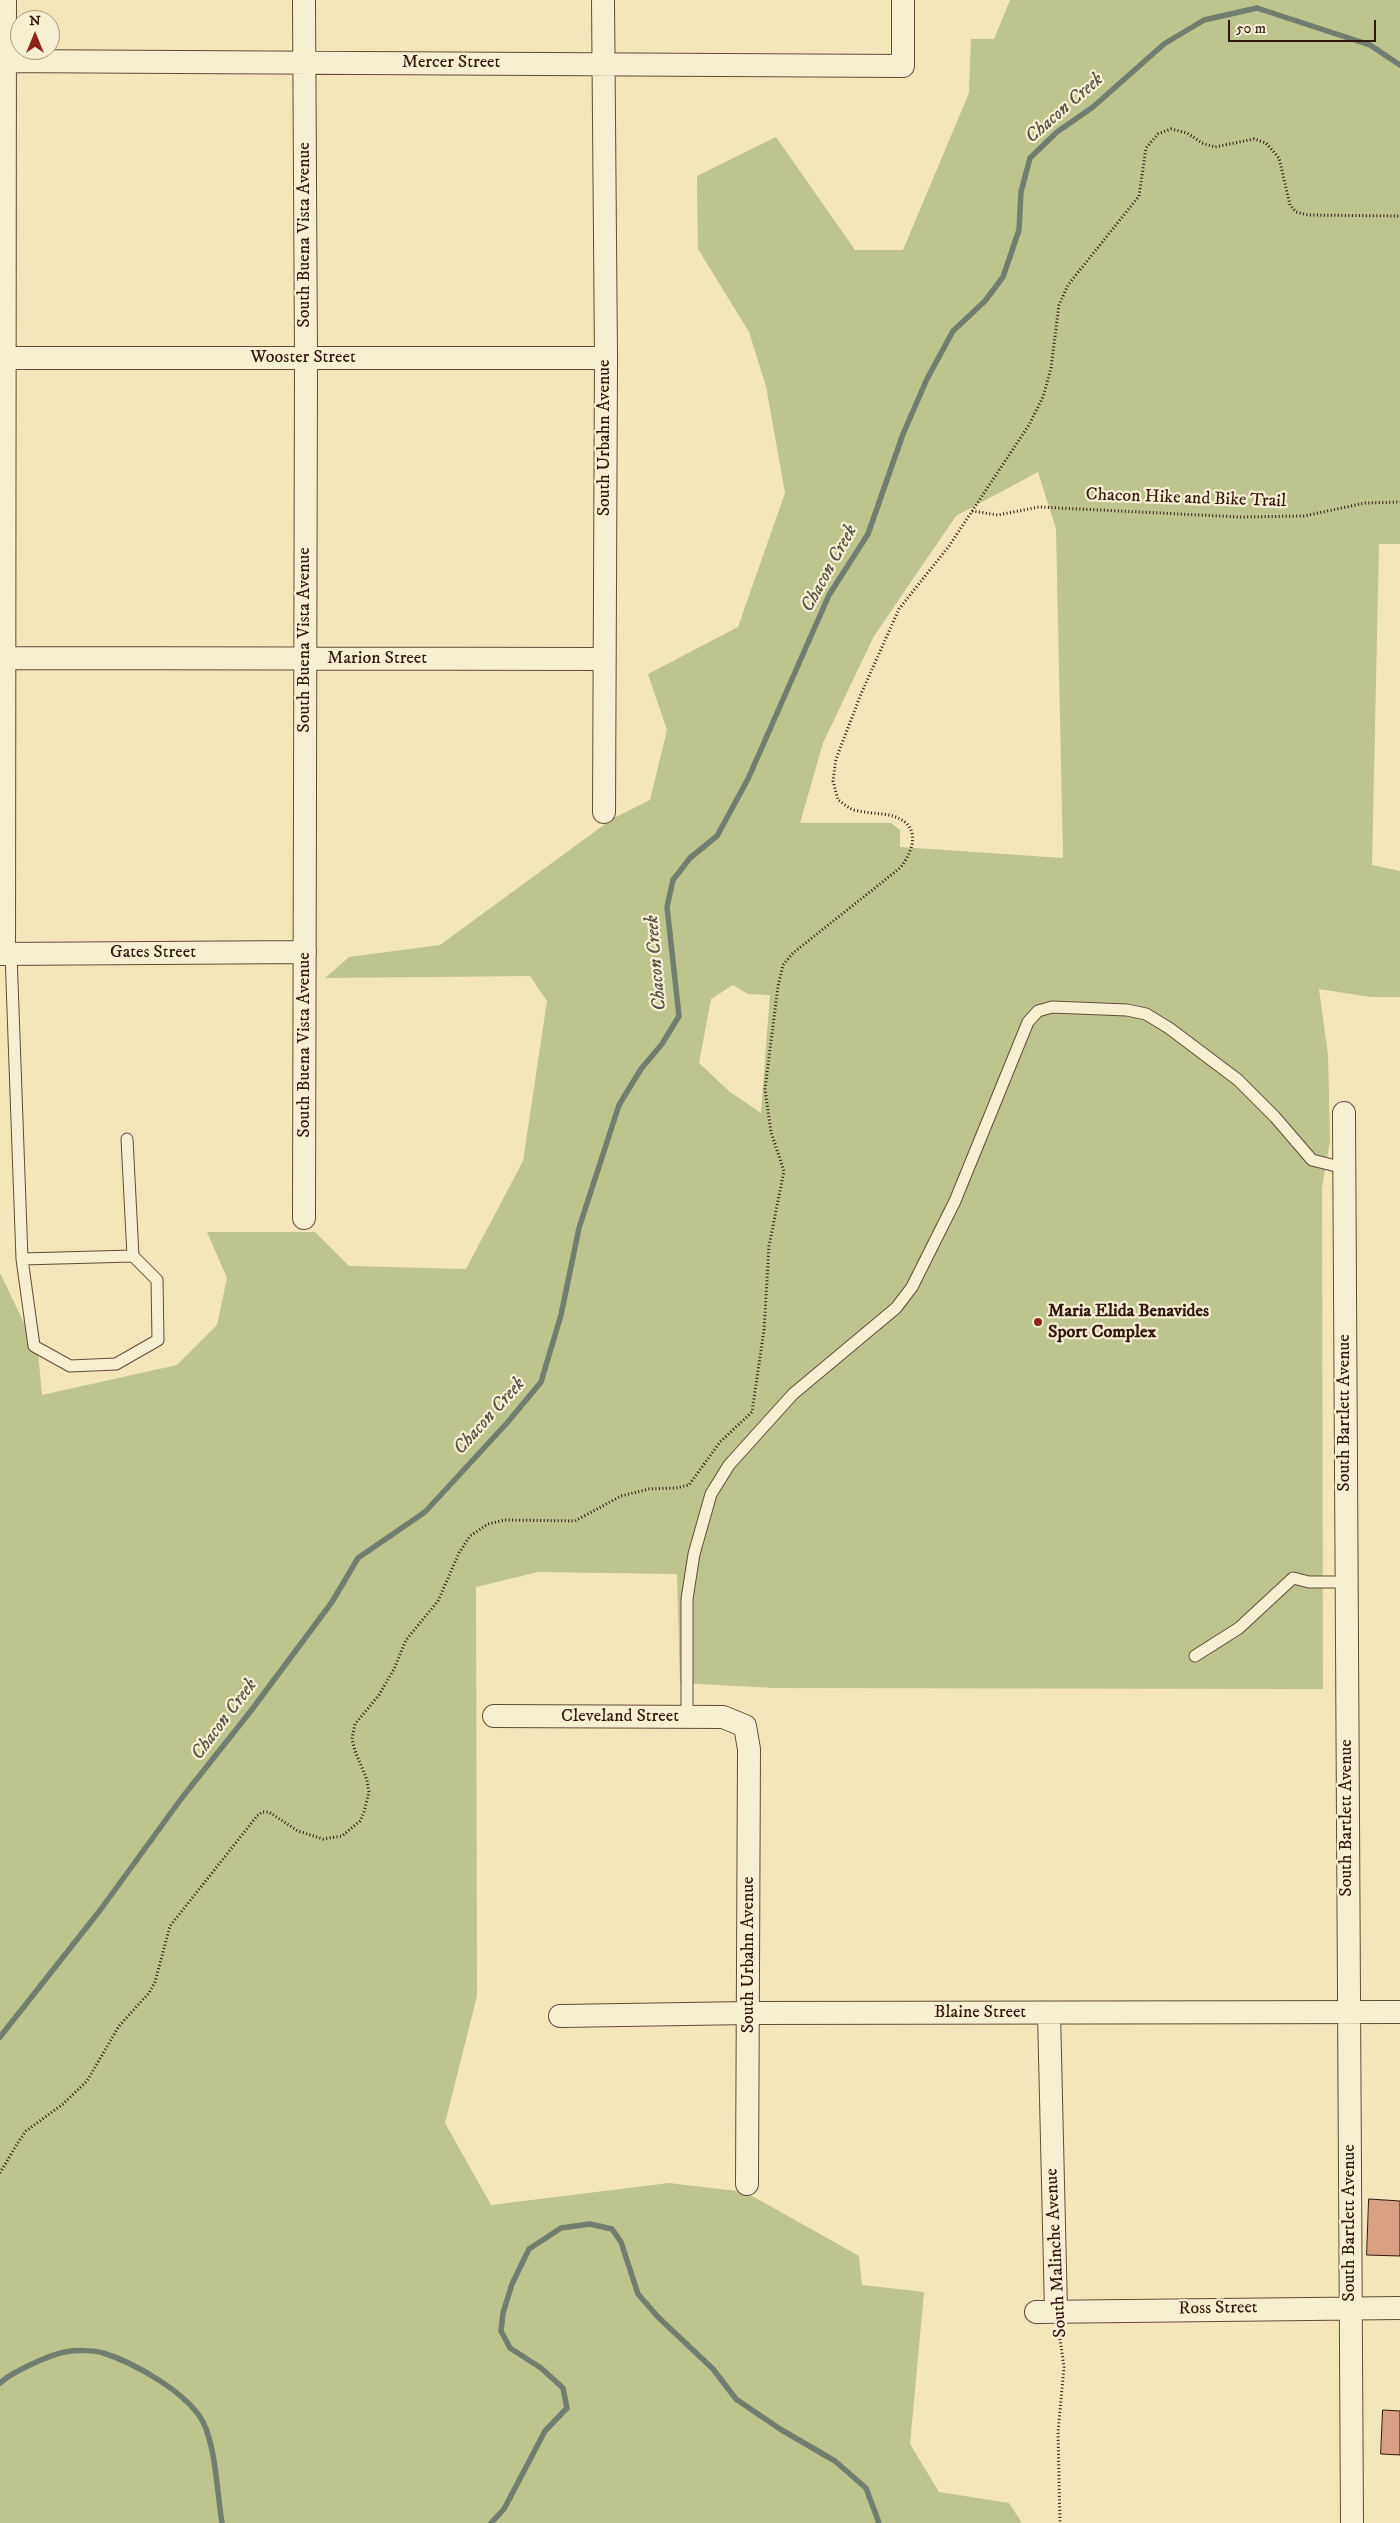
<!DOCTYPE html>
<style>
body{margin:0}
#map{position:relative;width:1400px;height:2523px;overflow:hidden;background:#f3e6b9;font-family:"IM FELL DW Pica",serif}
canvas{display:block}
.north{position:absolute;left:10px;top:10px;width:50px;height:50px;box-sizing:border-box;background:#f7efd2;border:1px solid #a89984;border-radius:50%;rotate:0deg;font-size:14px;font-weight:700;line-height:20px;text-align:center;color:#31180e}
.north::after{content:'';display:block;margin:auto;width:18px;height:22px;background:#8f2418;clip-path:polygon(50% 0,100% 100%,50% 72%,0 100%)}
.scale{position:absolute;left:1228px;top:20px;width:148px;height:22px;box-sizing:border-box;border:2px solid #31180e;border-top:0;padding-left:6px;font-size:15px;line-height:18px;white-space:nowrap;color:#31180e;-webkit-text-stroke:4px #f7efd2;paint-order:stroke}
</style>
<div id="map">
<canvas width="1400" height="2523"></canvas>
<div class="north">N</div>
<div class="scale">50 m</div>
</div>
<script>
const c = document.querySelector('canvas').getContext('2d');
c.lineJoin = 'round';
function fill(path, color) {
  c.fillStyle = color;
  c.fill(path, 'evenodd');
}
function stroke(path, color, width, dash) {
  c.strokeStyle = color;
  c.lineWidth = width;
  c.lineCap = dash ? 'butt' : 'round';
  c.setLineDash(dash || []);
  c.stroke(path);
}
function write(font, color, halo, rows, align = 'center') {
  c.font = font + ' "IM FELL DW Pica",serif';
  c.lineWidth = 4.5;
  c.setLineDash([]);
  c.textBaseline = 'middle';
  c.strokeStyle = halo;
  c.fillStyle = color;
  for (const [text, x, y, turn = 0] of rows) {
    c.save();
    c.translate(x, y);
    c.rotate((+turn || 0) * Math.PI / 180);
    c.textAlign = isNaN(turn) ? turn : align;
    if (halo) c.strokeText(text, 0, 0);
    c.fillText(text, 0, 0);
    c.restore();
  }
}
fill(new Path2D(`
 M1010,0H1400V544H1379L1372,865L1400,871V997H1370L1319,989L1328,1055L1330,1141L1322,1188L1323,1689L774,1688L680,1683L677,1574L538,1572L476,1587L477,1996L445,2123L491,2205L669,2183L745,2192L859,2256L862,2285L924,2292L910,2444L939,2492L1009,2503L1022,2523H0V1273L38,1352L42,1395L177,1365L217,1325L227,1278L207,1232H315L349,1266L466,1269L523,1161L547,1001L530,976L325,978L349,957L440,945L612,819L650,800L667,730L648,674L738,627L785,493L766,386L749,332L698,249L697,176L776,137L855,250H903L969,93L971,39H994ZM1038,472L1056,529L1063,858L900,847V830L891,823H800L823,743L874,636L956,516ZM733,985L748,994L770,995L761,1113L730,1092L699,1063L711,999Z`), '#bec48d');
stroke(new Path2D(`
 M0,2037L101,1909L181,1799L250,1712L332,1602L358,1558L425,1512L507,1423L541,1382L561,1315L579,1228L619,1105L641,1069L662,1044L679,1016L667,907L673,880L690,858L717,836L748,779L829,595L868,534L903,434L927,379L953,331L985,301L1003,277L1019,230L1021,192L1030,158L1057,132L1093,107L1164,44L1204,20L1257,8L1370,45L1400,65
 M0,2383C12,2372 49,2355 65,2352C75,2350 94,2350 103,2353C133,2362 188,2393 203,2422C216,2448 217,2493 222,2523
 M491,2523L504,2509L545,2431L567,2408L563,2388L541,2368L510,2348L501,2331L503,2313L512,2284L529,2249L561,2228L590,2224L612,2229L621,2242L638,2294L658,2317L713,2369L736,2399L780,2429L835,2461L866,2488L879,2523`), '#717d6e', 5.5);
const building = new Path2D(`
 M1369,2199L1400,2201V2256L1367,2255Z
 M1383,2410L1400,2411V2455L1381,2454Z`);
fill(building, '#d9a081');
stroke(building, '#31180e', 1);
const lane = new Path2D(`
 M11,954L22,1259L34,1346L70,1366L116,1364L158,1340L157,1280L133,1256L22,1259
 M127,1139L133,1256
 M1195,1656L1239,1628L1293,1578L1309,1582H1346
 M687,1717V1599L694,1554L711,1494L729,1465L793,1394L896,1308L912,1287L955,1201L1028,1022L1038,1011L1052,1007L1127,1010L1146,1014L1169,1028L1238,1080L1275,1117L1312,1160L1344,1168`);
const street = new Path2D(`
 M304,0L306,358L304,1218
 M603,0L606,358L604,812
 M0,61L903,66V0
 M0,358H606
 M0,658L604,659
 M0,954L305,952
 M4,954L5,0
 M1344,1113L1352,2523
 M494,1716L723,1717L745,1726L749,1749L747,2184
 M1049,2013L1056,2311
 M560,2016L749,2013L1400,2012
 M1036,2312L1400,2308`);
stroke(lane, '#624c39', 13);
stroke(street, '#624c39', 24);
stroke(new Path2D(`
 M972,511L998,515L1039,507L1239,517L1304,516L1365,503L1400,502
 M0,2173L17,2144L26,2131L63,2104L87,2081L119,2026L149,1993L155,1982L170,1926L257,1816L262,1812H269L298,1831L323,1839L342,1836L360,1821L364,1812L369,1792L367,1780L355,1751L352,1739L355,1724L379,1695L394,1669L406,1640L438,1601L459,1553L470,1536L488,1524L505,1520L575,1521L621,1496L649,1489L676,1488L689,1485L720,1442L752,1412L764,1330L769,1246L784,1171L771,1132L765,1089L778,986L783,965L793,953L900,868C916,848 921,822 889,815C877,813 866,813 854,810C848,808 843,803 838,800L833,781L836,759L861,694L899,609L949,546L1029,425L1043,397L1051,368L1059,305L1068,285L1139,196L1146,148L1158,134L1171,129L1187,133L1202,143L1215,147L1254,139L1266,143L1279,158L1290,205L1296,212L1308,215L1400,216
 M1059,2332L1064,2367L1058,2432L1060,2523`), '#31180e', 3, [1, 2.5]);
stroke(lane, '#f7efd2', 11);
stroke(street, '#f7efd2', 22);
for (const [x, y, r, color] of [
 [1038,1322,5,"#8f2418"]
]) {
  const dot = new Path2D();
  dot.arc(x, y, r, 0, 2 * Math.PI);
  c.fillStyle = color;
  c.fill(dot);
  stroke(dot, '#f7efd2', 2);
}
write('18px', '#31180e', '#f7efd2', [
 ["Mercer Street",451,63],
 ["South Buena Vista Avenue",305,235,-90],
 ["Wooster Street",303,358],
 ["South Urbahn Avenue",605,438,-90],
 ["Chacon Hike and Bike Trail",1186,499,2],
 ["South Buena Vista Avenue",305,640,-90],
 ["Marion Street",377,659],
 ["Gates Street",153,953],
 ["South Buena Vista Avenue",305,1045,-90],
 ["South Bartlett Avenue",1345,1413,-90],
 ["Cleveland Street",620,1717],
 ["South Bartlett Avenue",1347,1818,-90],
 ["South Urbahn Avenue",749,1955,-90],
 ["Blaine Street",980,2013],
 ["South Bartlett Avenue",1350,2223,-90],
 ["South Malinche Avenue",1057,2253,-93],
 ["Ross Street",1218,2309,-1]
]);
write('bold 18px', '#31180e', '#f7efd2', [
 ["Maria Elida Benavides",1048,1312],
 ["Sport Complex",1048,1333]
], 'left');
write('italic 19px', '#565346', '#f7efd2', [
 ["Chacon Creek",1065,109,-41],
 ["Chacon Creek",830,569,-61],
 ["Chacon Creek",657,963,-95],
 ["Chacon Creek",490,1417,-48],
 ["Chacon Creek",225,1720,-53]
]);
</script>
